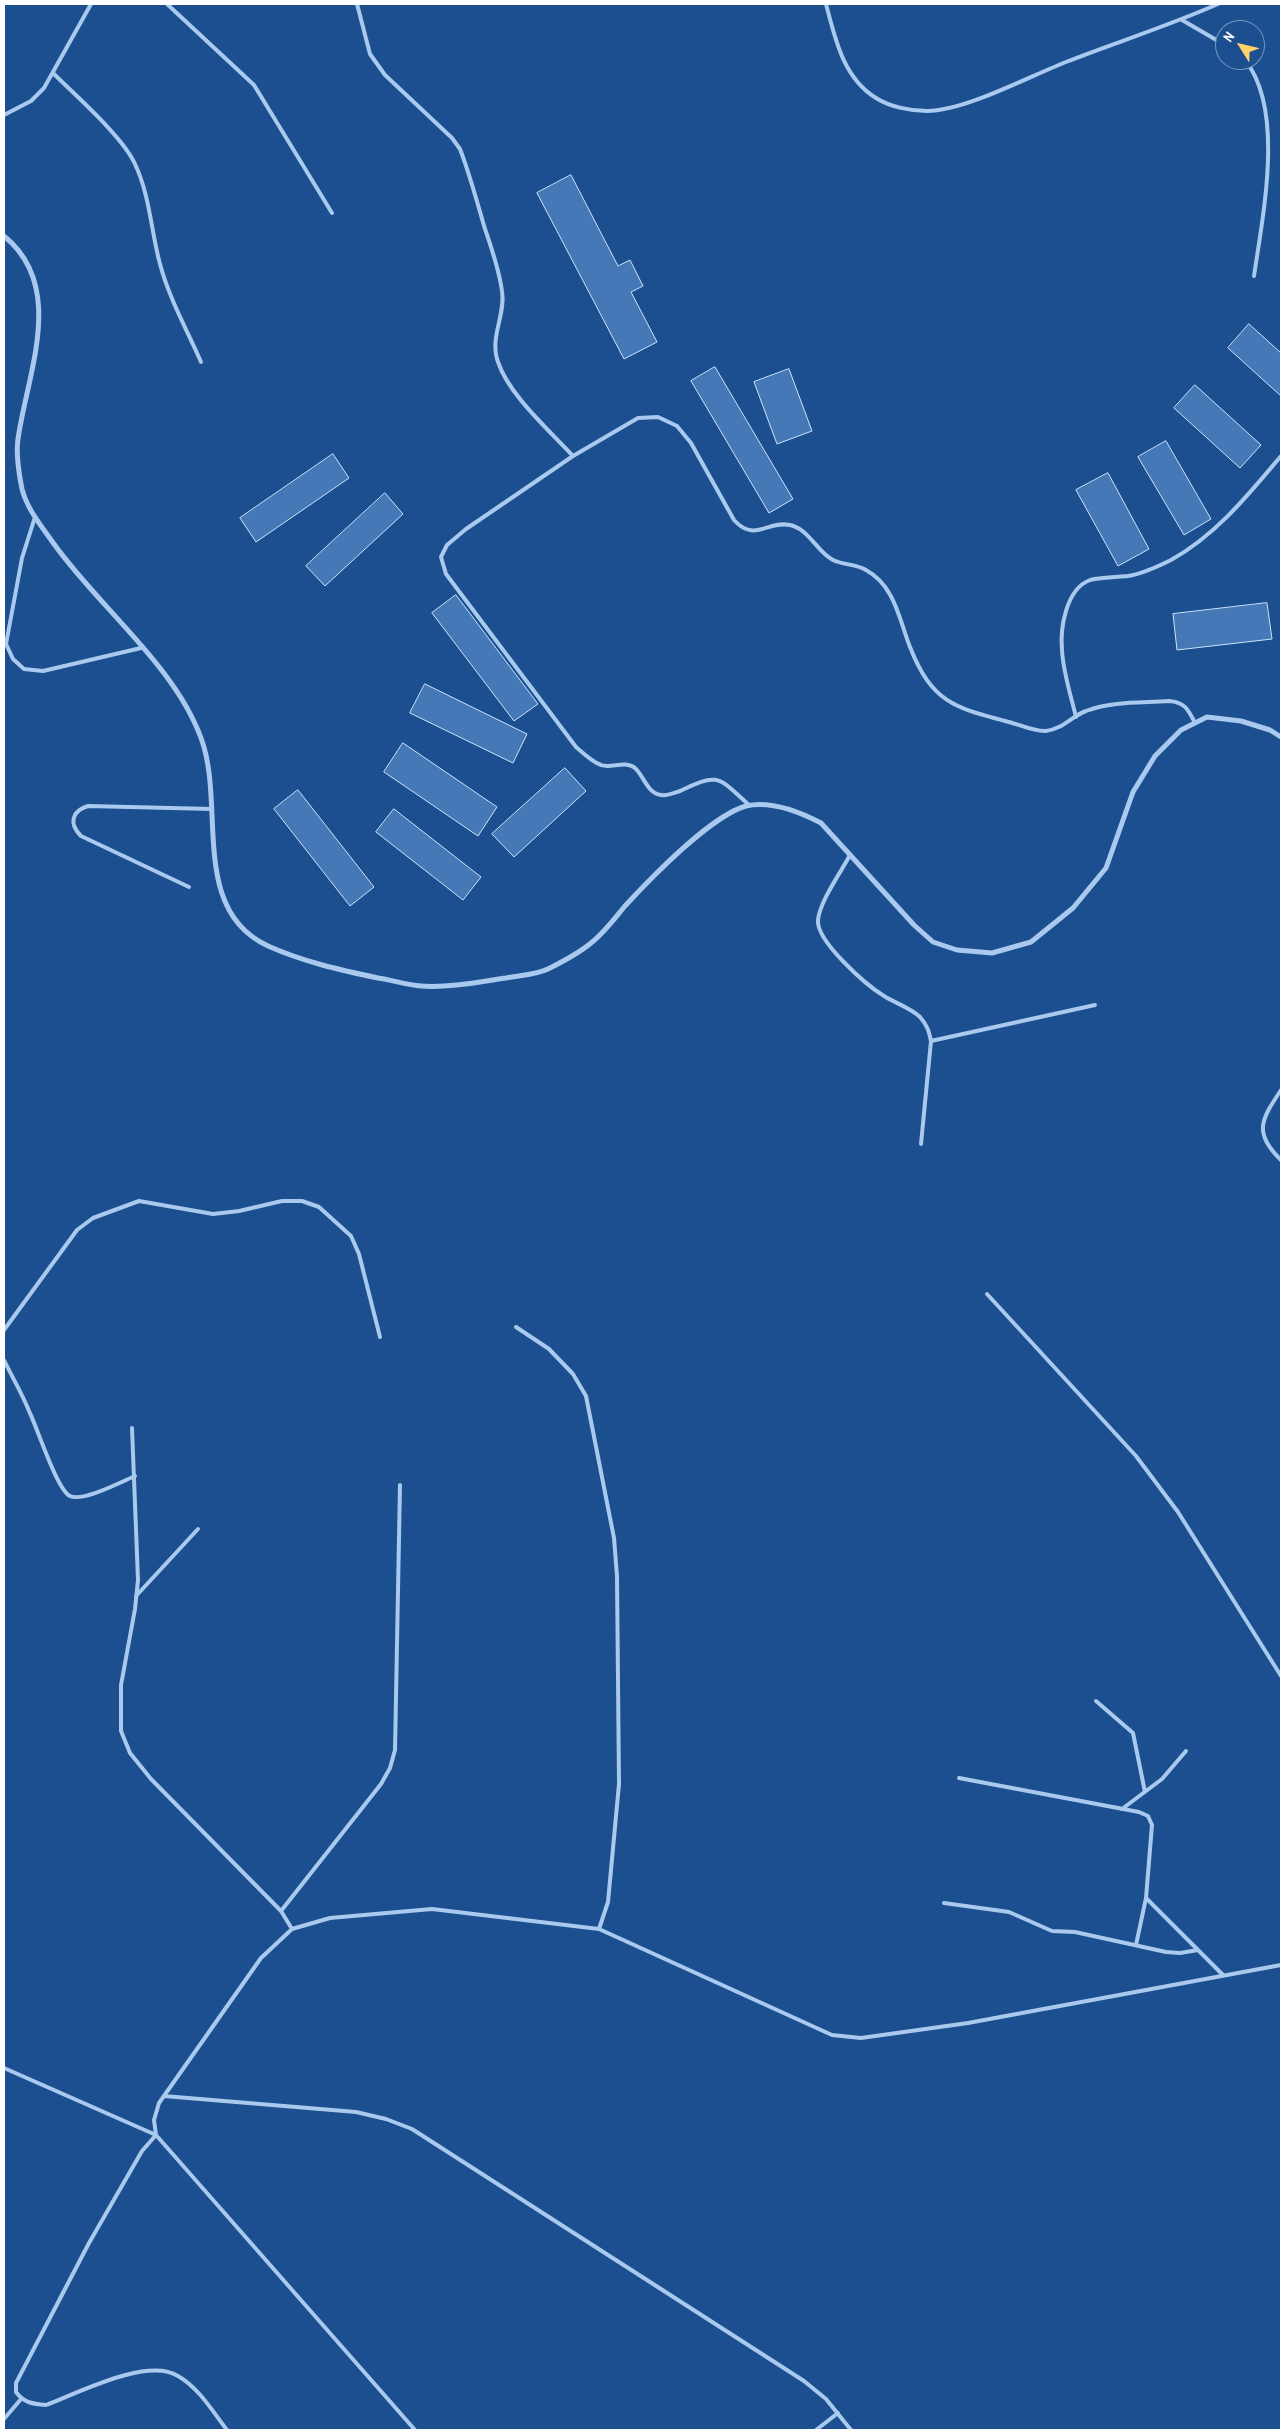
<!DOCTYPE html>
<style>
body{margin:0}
#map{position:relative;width:1285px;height:2434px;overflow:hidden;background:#1b4f8f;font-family:"Archivo Narrow",sans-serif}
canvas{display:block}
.frame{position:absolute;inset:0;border:5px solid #fff;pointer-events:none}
.north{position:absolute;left:1215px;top:20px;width:50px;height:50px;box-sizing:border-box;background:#1b4f8f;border:1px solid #7695bc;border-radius:50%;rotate:306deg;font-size:14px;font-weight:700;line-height:20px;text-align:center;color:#fff}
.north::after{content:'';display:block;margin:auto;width:18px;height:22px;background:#ffd166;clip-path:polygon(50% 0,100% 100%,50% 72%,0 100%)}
</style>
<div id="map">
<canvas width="1285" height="2434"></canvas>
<div class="frame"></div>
<div class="north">N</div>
</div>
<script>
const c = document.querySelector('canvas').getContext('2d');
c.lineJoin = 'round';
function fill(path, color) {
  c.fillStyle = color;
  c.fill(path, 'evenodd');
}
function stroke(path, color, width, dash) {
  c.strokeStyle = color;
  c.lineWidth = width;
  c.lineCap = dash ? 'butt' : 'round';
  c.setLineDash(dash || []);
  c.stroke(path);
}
const building = new Path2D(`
 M571,175L618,266L630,260L643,286L631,292L657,342L624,359L537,193Z
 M1249,324L1281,353V396L1228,348Z
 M715,367L793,499L769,513L691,381Z
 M789,369L812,431L777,444L754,382Z
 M1195,385L1261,445L1240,468L1174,408Z
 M1166,441L1211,519L1184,535L1138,457Z
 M333,454L349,478L256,542L240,518Z
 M1108,473L1149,549L1118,566L1076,490Z
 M385,493L403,514L325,586L306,566Z
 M456,595L538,704L514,721L432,613Z
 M1267,603L1272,639L1177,650L1173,614Z
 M425,684L527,734L513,763L410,713Z
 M403,743L497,807L478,836L384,772Z
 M565,768L586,791L514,857L492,834Z
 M298,790L374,887L350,906L274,809Z
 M394,809L481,877L463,900L376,832Z`);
fill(building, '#4478b7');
stroke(building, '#cfe3fa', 1);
stroke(new Path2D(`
 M167,4L254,85L332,213
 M357,4L370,54L385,75L452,138L460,149C470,175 477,202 485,229C492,249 499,270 502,291C506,315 489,337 498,362C509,395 549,430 573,456
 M826,4C835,38 843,78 876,98C890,107 911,111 927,111C965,111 1030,76 1066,62C1117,42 1168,26 1218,4
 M1182,20L1225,45
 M1245,60C1285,110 1263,214 1254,276
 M54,74C76,96 123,137 135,164C150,196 151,231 160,264C169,298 187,330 201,362
 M4,115L31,101L44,88L91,4
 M35,517L22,558L6,644L13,659L24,669L43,671L141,648
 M1076,717C1071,696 1063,672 1062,650C1060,628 1066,589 1090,580C1101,577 1116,577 1128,576C1141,574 1159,566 1171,560C1216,535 1248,495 1281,456
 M749,805C718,777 719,772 680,791C674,793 668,796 661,795C647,793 644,776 635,768C625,760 611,769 601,765C592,762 583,753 576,747L446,574L441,557L447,545L466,529L573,456L638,418L658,417L677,426L691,443L734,520C755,543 767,520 790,525C809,529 817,552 833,560C843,565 857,564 866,570C895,586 899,619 910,647C932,703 955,708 1009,722C1020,725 1036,732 1046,731C1063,729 1072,716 1086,711C1112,701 1141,703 1169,701C1184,702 1188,709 1194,721
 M850,855C841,872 820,901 818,920C816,941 866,985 884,996C895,1003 911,1008 920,1017C927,1025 929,1031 931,1041L921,1144
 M189,887L81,836C69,824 71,811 88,806L212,809
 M931,1041L1095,1005
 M1281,1090C1261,1120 1253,1133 1281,1160
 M987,1294L1136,1456L1178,1512L1281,1676
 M516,1327L549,1349L573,1374L586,1396L614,1538L617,1576L619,1784L608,1902L599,1929
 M4,1330L77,1230L93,1218L139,1201L213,1214L239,1211L282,1201H302L319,1207L351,1236L359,1254L380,1337
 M4,1360C12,1377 22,1393 29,1411C37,1427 57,1490 70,1496C83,1502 121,1482 135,1476
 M132,1428L138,1580L135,1609L121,1685V1731L130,1753L151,1779L281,1911L292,1929
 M136,1596L198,1529
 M1096,1701L1133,1733L1145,1792
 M959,1778L1139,1812L1148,1816L1152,1825L1146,1898L1136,1945
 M1122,1809L1162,1779L1186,1751
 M1146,1898L1223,1975
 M944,1903L1009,1912L1052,1931L1075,1932L1166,1952L1180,1953L1198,1950
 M281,1911L381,1784L390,1768L395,1750L400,1485
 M4,2068L156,2135L142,2151L89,2243L16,2383V2392C24,2403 33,2404 46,2405C78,2393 147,2357 178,2376C199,2388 213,2412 227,2430
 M164,2096L356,2112L386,2119L412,2129L804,2381L826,2399L851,2430
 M4,2419L21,2399
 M415,2430L156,2135L154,2120L159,2103L261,1958L292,1929L330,1918L432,1909L599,1929L832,2035L861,2038L968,2023L1281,1965
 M816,2430L838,2413`), '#a9c9ee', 4);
stroke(new Path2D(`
 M4,236C67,287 27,374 18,439C16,453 19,474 22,489C27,509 42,527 54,544C99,607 175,666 201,738C226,804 189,910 268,946C304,962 340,970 378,978C392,980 407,985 421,986C448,988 479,982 506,978C520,975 536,975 548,969C562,962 579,953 591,943C604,933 615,918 625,906C651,878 711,816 746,806C772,800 800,812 821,823L914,925L933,942L957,950L992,953L1031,942L1073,908L1106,868L1133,792L1155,756L1181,730L1207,717L1241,721L1270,730L1281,737`), '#a9c9ee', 5);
</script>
